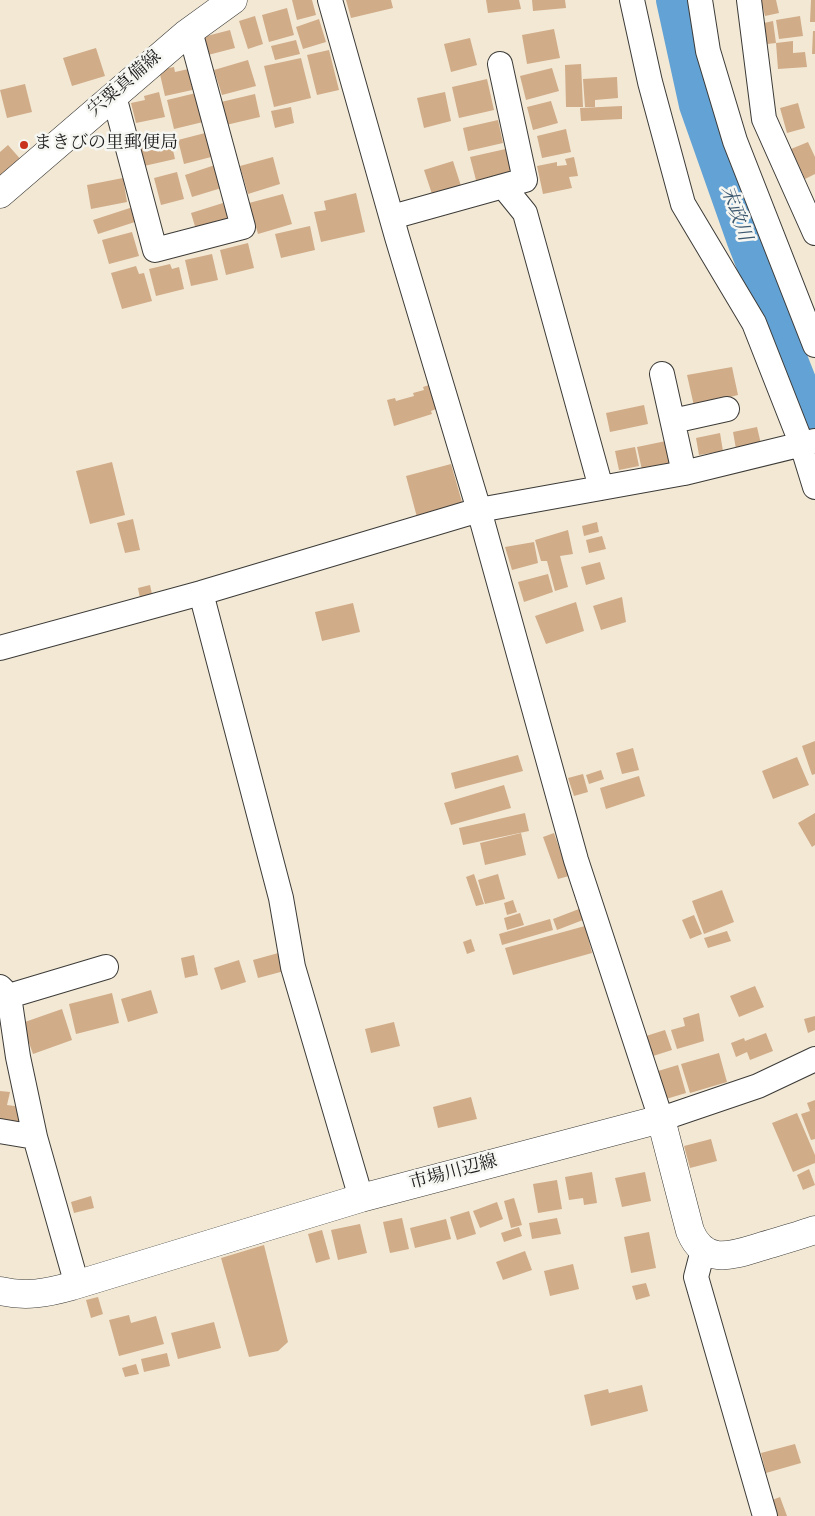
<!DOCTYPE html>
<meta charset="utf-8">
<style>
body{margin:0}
canvas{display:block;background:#f2e8d4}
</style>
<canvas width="815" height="1516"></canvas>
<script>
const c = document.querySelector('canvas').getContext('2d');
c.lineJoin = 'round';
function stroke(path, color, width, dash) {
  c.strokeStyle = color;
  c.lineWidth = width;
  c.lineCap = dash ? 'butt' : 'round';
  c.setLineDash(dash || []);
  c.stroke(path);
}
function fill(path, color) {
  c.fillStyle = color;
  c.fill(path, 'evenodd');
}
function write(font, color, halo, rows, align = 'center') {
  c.font = font + ' "Sorts Mill Goudy","Noto Serif JP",serif';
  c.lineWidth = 5;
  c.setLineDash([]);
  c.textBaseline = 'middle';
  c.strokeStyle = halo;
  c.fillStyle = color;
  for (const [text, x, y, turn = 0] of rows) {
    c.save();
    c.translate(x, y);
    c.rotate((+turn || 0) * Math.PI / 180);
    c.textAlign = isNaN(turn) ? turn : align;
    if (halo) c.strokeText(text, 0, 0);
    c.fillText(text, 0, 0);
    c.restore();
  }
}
stroke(new Path2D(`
 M673,0L696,105L744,241L815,421`), '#63a2d5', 34);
fill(new Path2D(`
 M292,0H312L316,15L297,20Z
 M346,0H391L393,8L351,18Z
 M486,0H519L521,9L488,13Z
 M532,0H565L566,8L533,11Z
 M761,0H776L779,13L765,16Z
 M811,0H815V22H810Z
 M287,8L294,35L269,42L262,15Z
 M255,16L263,44L248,49L239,21Z
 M800,16L803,36L779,39L776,20Z
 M319,19L326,42L303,49L296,27Z
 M773,21L776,43L767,44L764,23Z
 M554,29L560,58L527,64L522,35Z
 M230,30L235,48L208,55L203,37Z
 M813,31H815V54H812Z
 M470,38L477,65L451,72L444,44Z
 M296,40L300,54L275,60L271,46Z
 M793,41V53L805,52L807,67L778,69L776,43Z
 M96,48L105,76L72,86L63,58Z
 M329,50L339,90L317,95L307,55Z
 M301,58L311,98L274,107L264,66Z
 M248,60L256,86L222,95L214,70Z
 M581,64L583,107H566L565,65Z
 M174,67L175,72L193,68L197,89L165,96L159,70Z
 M552,68L559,91L526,100L520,76Z
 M617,77L618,98L595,100V107H585L583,79Z
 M487,79L494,110L459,118L452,87Z
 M25,84L32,112L7,118L0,90Z
 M159,92L165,117L136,123L131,103L145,100L144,96Z
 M445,92L451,121L424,128L417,98Z
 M196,93L203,122L174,129L167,100Z
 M255,94L260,117L226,125L221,102Z
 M551,101L558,123L533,130L527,107Z
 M798,103L805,128L787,133L780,108Z
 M622,106V119L581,121L580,108Z
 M291,107L294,123L275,128L271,111Z
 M498,120L503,143L468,151L463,128Z
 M566,129L571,152L542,158L537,136Z
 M209,132L215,156L184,164L178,140Z
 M169,133L175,159L144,166L137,141Z
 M808,142L815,157V174L805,179L791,149Z
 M8,145L23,162L0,183V152Z
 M510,148L517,179L478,188L470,157Z
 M273,157L280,184L248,194L240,166Z
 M574,157L578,176L569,177L572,188L543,194L537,166L557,162V166L567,165L565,159Z
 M453,161L461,186L432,194L424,170Z
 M221,163L228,186L192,197L185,175Z
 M177,172L184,199L161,205L154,178Z
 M123,178L127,202L91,209L87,185Z
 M356,193L365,232L321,242L314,212L326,210L324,201Z
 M283,194L292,224L258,234L249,203Z
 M223,203L230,224L197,233L191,213Z
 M133,207L138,221L98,234L93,220Z
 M310,226L315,250L281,258L275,234Z
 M132,232L139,256L109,264L102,240Z
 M248,243L254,268L226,275L220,250Z
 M212,254L218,280L191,286L185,260Z
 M170,264L172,269L179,267L184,289L156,296L149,269Z
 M136,266L139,274L144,273L152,301L122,309L111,273Z
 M732,367L738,395L694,406L687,375Z
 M429,385L436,409L431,411L432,414L394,426L387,400L395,398L396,401L414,396L413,393L424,390L423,387Z
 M644,405L648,424L610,432L606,413Z
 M757,427L761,444L736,449L733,432Z
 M720,433L723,451L699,455L696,438Z
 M666,441L671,463L642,470L637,447Z
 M635,447L639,466L619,470L615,451Z
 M112,462L125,515L90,524L76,471Z
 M451,464L464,509L418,521L406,476Z
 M133,519L140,550L125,553L117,523Z
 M597,522L599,532L584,536L582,526Z
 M568,530L573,554L560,556L568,587L555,591L547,561H541L535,540Z
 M602,536L606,549L589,553L586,540Z
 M534,542L538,563L512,570L505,547Z
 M600,562L605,579L586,585L581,567Z
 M548,574L553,592L524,602L518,582Z
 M150,585L152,594L140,598L138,588Z
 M622,597L626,622L601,630L593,606Z
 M576,602L584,631L546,644L535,616Z
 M353,603L360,632L322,641L315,612Z
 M815,741V774L812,775L802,746Z
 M633,748L639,770L622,774L616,753Z
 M518,755L523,771L455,789L451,773Z
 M797,757L809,785L773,799L762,771Z
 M601,770L604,779L589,784L586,775Z
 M583,774L588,792L574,796L568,778Z
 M639,776L645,796L606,809L600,788Z
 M504,785L511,808L451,825L444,803Z
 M525,813L529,831L463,845L459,828Z
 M815,813V845L812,847L798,823Z
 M521,833L526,855L485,865L480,843Z
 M554,833L569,876L558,879L543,837Z
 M474,874L484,904L476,906L466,877Z
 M498,874L505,899L485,904L478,880Z
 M722,890L734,922L704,934L692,901Z
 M513,900L517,912L507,915L504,903Z
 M579,909L583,920L557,930L553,919Z
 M520,913L524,925L507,930L504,918Z
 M694,915L702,934L690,939L682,920Z
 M550,919L553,930L502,945L499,934Z
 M585,926L592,953L513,975L505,948Z
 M727,931L731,941L708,948L704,938Z
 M471,939L475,951L467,954L463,942Z
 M282,952L288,970L258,978L253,960Z
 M194,955L198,975L185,978L181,958Z
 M239,960L246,982L221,990L214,968Z
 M755,986L764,1007L739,1017L730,996Z
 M151,990L158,1013L128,1022L121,999Z
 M112,993L119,1023L76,1034L69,1004Z
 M62,1009L72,1040L33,1054L22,1023Z
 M699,1013L704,1041L677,1049L671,1030L685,1026L683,1018Z
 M815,1016V1030L808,1033L804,1019Z
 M394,1022L400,1046L371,1053L365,1029Z
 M665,1030L672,1050L653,1056L646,1036Z
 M766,1033L773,1051L750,1060L747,1052L736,1057L731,1043L744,1038L745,1041Z
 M719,1053L727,1082L690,1093L681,1064Z
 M678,1065L686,1093L666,1099L658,1071Z
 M0,1091L10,1092L7,1105L22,1107L24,1124L0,1123Z
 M471,1097L477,1119L438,1128L433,1107Z
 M815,1100V1139L811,1140L801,1114L810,1111L807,1103Z
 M797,1113L815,1155V1163L793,1172L772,1123Z
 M711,1139L717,1161L690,1168L684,1146Z
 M809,1169L815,1185L803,1190L797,1175Z
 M592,1172L597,1203L584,1205L583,1198L569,1200L565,1177Z
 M645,1172L651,1201L622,1207L615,1178Z
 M557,1180L562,1209L538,1213L533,1184Z
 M91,1196L94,1208L74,1213L71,1202Z
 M514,1198L522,1225L511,1228L504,1201Z
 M497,1202L503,1219L480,1228L473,1211Z
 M469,1211L476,1234L457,1240L450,1217Z
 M402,1218L409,1249L390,1253L383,1222Z
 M557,1218L561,1234L532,1239L529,1223Z
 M446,1219L451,1239L415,1248L410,1228Z
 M360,1224L367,1253L338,1260L331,1230Z
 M519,1227L522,1236L504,1242L501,1233Z
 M322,1230L330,1259L316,1263L308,1234Z
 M649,1232L656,1268L631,1273L624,1237Z
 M264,1245L288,1342L278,1351L249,1357L221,1258Z
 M525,1251L532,1270L503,1280L496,1262Z
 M573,1264L579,1289L550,1296L544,1271Z
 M646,1283L650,1296L636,1300L632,1286Z
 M98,1297L103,1314L91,1318L86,1300Z
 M129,1315L131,1323L156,1316L164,1344L119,1356L109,1320Z
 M214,1322L221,1348L178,1359L171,1333Z
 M167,1353L170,1366L144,1372L141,1359Z
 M136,1364L139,1374L125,1377L122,1368Z
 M642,1385L648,1411L591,1426L584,1395L608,1389L609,1393Z
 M795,1444L801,1463L766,1473L761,1453Z
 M780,1497L787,1516H772L767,1502Z`), '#d1ac89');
const minor = new Path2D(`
 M330,0L397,237L479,510L576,860L661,1119L758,1086L815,1059
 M632,0L650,82L683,204L754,323L802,445L815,487
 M700,0L708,51L735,141L815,345
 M749,0L764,119L815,233
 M114,96L155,250L243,227L190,31
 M503,186L525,213L601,488
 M392,217L525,180L500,64
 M662,374L684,473
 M673,421L727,409
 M201,593L281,898L293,967L361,1198
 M0,648L201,593L479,510L684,473L815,441
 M0,987L9,996L18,1057L35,1137L77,1285
 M9,996L106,967
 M0,1131L35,1137
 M703,1250L696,1277L765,1516`);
const major = new Path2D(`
 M0,194L186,34L233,0
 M0,1291C26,1297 47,1293 72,1286L361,1198L661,1119L690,1231C705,1267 733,1255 763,1246C780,1241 798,1236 815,1230`);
stroke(minor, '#3c3b38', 26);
stroke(major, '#3c3b38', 29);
stroke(minor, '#fff', 24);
stroke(major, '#fff', 28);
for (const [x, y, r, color] of [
 [24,145,5,"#c8321e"]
]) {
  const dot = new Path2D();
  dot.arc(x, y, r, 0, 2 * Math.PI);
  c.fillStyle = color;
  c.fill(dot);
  stroke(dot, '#f6f6f2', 2);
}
write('18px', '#1c1c1c', '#f6f6f2', [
 ["宍粟真備線",126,85,-41],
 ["市場川辺線",454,1174,-15]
]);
write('18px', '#1c1c1c', '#f6f6f2', [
 ["まきびの里郵便局",34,145]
], 'left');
write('italic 19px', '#3c586f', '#f6f6f2', [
 ["末政川",734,214,70]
]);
</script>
